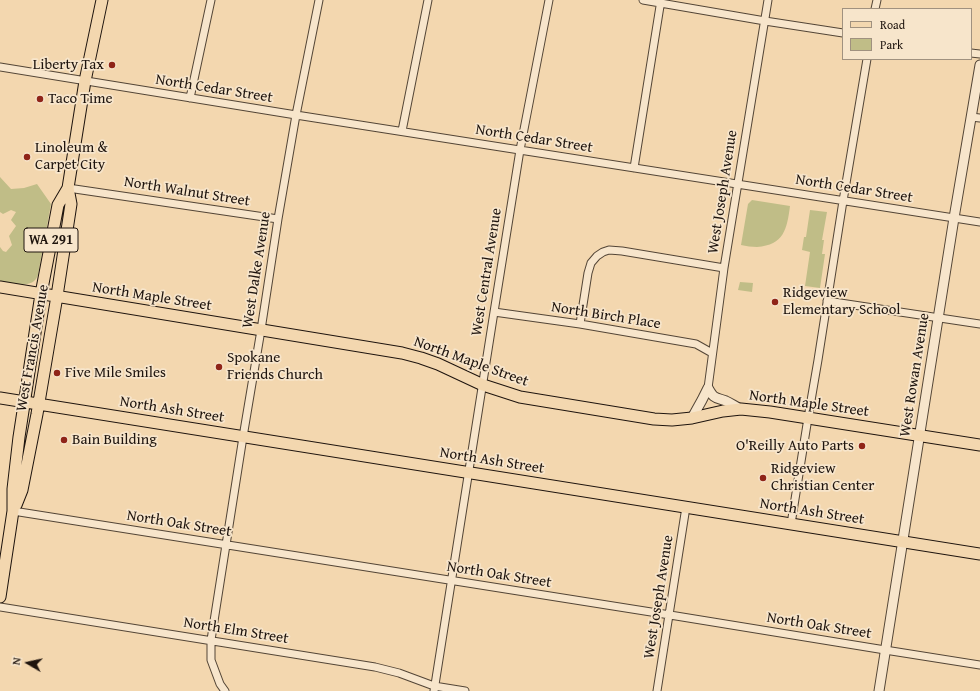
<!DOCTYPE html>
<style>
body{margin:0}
#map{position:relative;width:980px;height:691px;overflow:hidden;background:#f3d7af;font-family:"Gentium Book Plus",serif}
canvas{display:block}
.legend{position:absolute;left:842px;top:8px;width:130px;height:52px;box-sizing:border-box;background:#f7e5cb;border:1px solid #a0917f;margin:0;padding:5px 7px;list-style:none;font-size:12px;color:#1e140e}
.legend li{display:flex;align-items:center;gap:8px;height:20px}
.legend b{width:20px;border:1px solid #a0917f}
.north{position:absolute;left:8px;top:643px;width:40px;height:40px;-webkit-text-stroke:3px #f7e5cb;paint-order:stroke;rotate:279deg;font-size:11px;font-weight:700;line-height:16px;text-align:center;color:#1e140e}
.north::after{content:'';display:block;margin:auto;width:14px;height:18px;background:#1e140e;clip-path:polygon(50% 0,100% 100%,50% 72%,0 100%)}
</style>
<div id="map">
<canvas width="980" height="691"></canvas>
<ul class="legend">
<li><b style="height:5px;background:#f3d7af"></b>Road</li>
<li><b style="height:11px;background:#c0bd87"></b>Park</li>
</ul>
<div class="north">N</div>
</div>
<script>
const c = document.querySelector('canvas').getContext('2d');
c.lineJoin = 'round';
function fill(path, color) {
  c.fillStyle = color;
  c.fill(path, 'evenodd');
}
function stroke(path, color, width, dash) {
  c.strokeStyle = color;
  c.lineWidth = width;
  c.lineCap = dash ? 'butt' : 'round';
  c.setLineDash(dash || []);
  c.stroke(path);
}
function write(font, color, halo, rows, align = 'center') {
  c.font = font + ' "Gentium Book Plus",serif';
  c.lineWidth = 3.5;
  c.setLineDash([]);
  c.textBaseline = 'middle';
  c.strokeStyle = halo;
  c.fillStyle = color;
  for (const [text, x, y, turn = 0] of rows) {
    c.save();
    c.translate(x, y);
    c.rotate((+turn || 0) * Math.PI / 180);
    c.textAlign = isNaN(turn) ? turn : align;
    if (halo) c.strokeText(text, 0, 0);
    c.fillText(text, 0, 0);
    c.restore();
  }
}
fill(new Path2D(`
 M0,177L11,189L24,188L37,184L51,204L38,275C33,290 12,283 0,281V247L3,251L6,252L12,245L9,236L16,226L11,220L16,212L11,210L3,214L0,212Z
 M752,200L790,206C787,229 784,245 757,247C752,247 746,246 741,245L748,204Z
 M810,210L827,212L822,240H824L822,254H825L820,288L805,286L810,252L802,250L804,237H806Z
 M740,282L753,283L752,292L738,290Z`), '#c0bd87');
const minor = new Path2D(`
 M643,0L765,21L843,33
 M875,9L877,0
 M971,53L980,54
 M0,67L296,115L980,222
 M190,98L211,0
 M971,117L980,118
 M402,131L428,0
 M634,168L661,0
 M68,188L278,219
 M827,301L980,324
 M494,312L580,324L696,344L712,353
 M580,324L588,273L591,263L597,256L603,252L609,250L622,251L724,268
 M708,388L724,268L768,0
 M13,511L670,615L885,650L980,665
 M791,524L808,418L818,360L843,201L867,59
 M0,607L375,667L399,673L434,686L465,691
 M225,691L220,684L211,660V640L243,437L261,330L278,219L296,115L319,0
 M434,691L494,312L520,150L549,0
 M657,691L686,507`);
const tertiary = new Path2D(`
 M708,388C714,399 715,397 726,401C731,403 736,407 741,409
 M692,418L702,400L708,388
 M879,691L954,218L980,65`);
const primary = new Path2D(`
 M0,287L402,353L421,358L438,364L483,385L520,397L654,419L672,420L692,418L723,411L741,409L770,412L980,445
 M0,398L980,554
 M16,505L22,490L37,414L57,296L71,204L68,188
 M0,597L13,511V489L19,437L41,294L51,242L58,205L68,188L85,81L102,0`);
stroke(minor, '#534536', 9);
stroke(tertiary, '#534536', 11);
stroke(primary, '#1e140e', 13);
stroke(minor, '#f7e5cb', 7);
stroke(tertiary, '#f7e5cb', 9);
stroke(primary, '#f3d7af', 11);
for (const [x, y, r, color] of [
 [112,65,4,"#8f2418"],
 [40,99,4,"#8f2418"],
 [27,157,4,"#8f2418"],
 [775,302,4,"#8f2418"],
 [219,367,4,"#8f2418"],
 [57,373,4,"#8f2418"],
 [64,440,4,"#8f2418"],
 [862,446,4,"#8f2418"],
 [763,478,4,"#8f2418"]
]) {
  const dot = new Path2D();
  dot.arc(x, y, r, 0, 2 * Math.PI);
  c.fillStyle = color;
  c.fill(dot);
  stroke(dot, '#f7e5cb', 1.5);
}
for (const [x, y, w] of [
 [51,240,54]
]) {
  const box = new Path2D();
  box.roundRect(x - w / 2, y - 12, w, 24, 3);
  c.fillStyle = '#f7e5cb';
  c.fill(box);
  stroke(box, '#1e140e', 1);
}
write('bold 14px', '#1e140e', null, [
 ["WA 291",51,240]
]);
write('15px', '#1e140e', '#f7e5cb', [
 ["Liberty Tax",104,65,"right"],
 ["Taco Time",48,99],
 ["Linoleum &",35,148],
 ["Carpet City",35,165],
 ["Ridgeview",783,293],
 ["Elementary School",783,310],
 ["Spokane",227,358],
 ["Friends Church",227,375],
 ["Five Mile Smiles",65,373],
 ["Bain Building",72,440],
 ["O'Reilly Auto Parts",854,446,"right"],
 ["Ridgeview",771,469],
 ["Christian Center",771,486]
], 'left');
write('15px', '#1e140e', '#f7e5cb', [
 ["North Cedar Street",214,89,9],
 ["North Cedar Street",534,139,9],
 ["North Cedar Street",854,189,9],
 ["North Walnut Street",187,192,9],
 ["West Joseph Avenue",723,192,-81],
 ["West Dalke Avenue",257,270,-81],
 ["West Central Avenue",487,272,-81],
 ["North Maple Street",152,297,9],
 ["North Birch Place",606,316,9],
 ["West Francis Avenue",33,348,-80],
 ["North Maple Street",471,362,20],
 ["West Rowan Avenue",915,375,-81],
 ["North Maple Street",809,404,8],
 ["North Ash Street",172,410,9],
 ["North Ash Street",492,461,9],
 ["North Ash Street",812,512,9],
 ["North Oak Street",179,524,9],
 ["North Oak Street",499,575,9],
 ["West Joseph Avenue",659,597,-81],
 ["North Oak Street",819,626,9],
 ["North Elm Street",236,631,9]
]);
</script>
